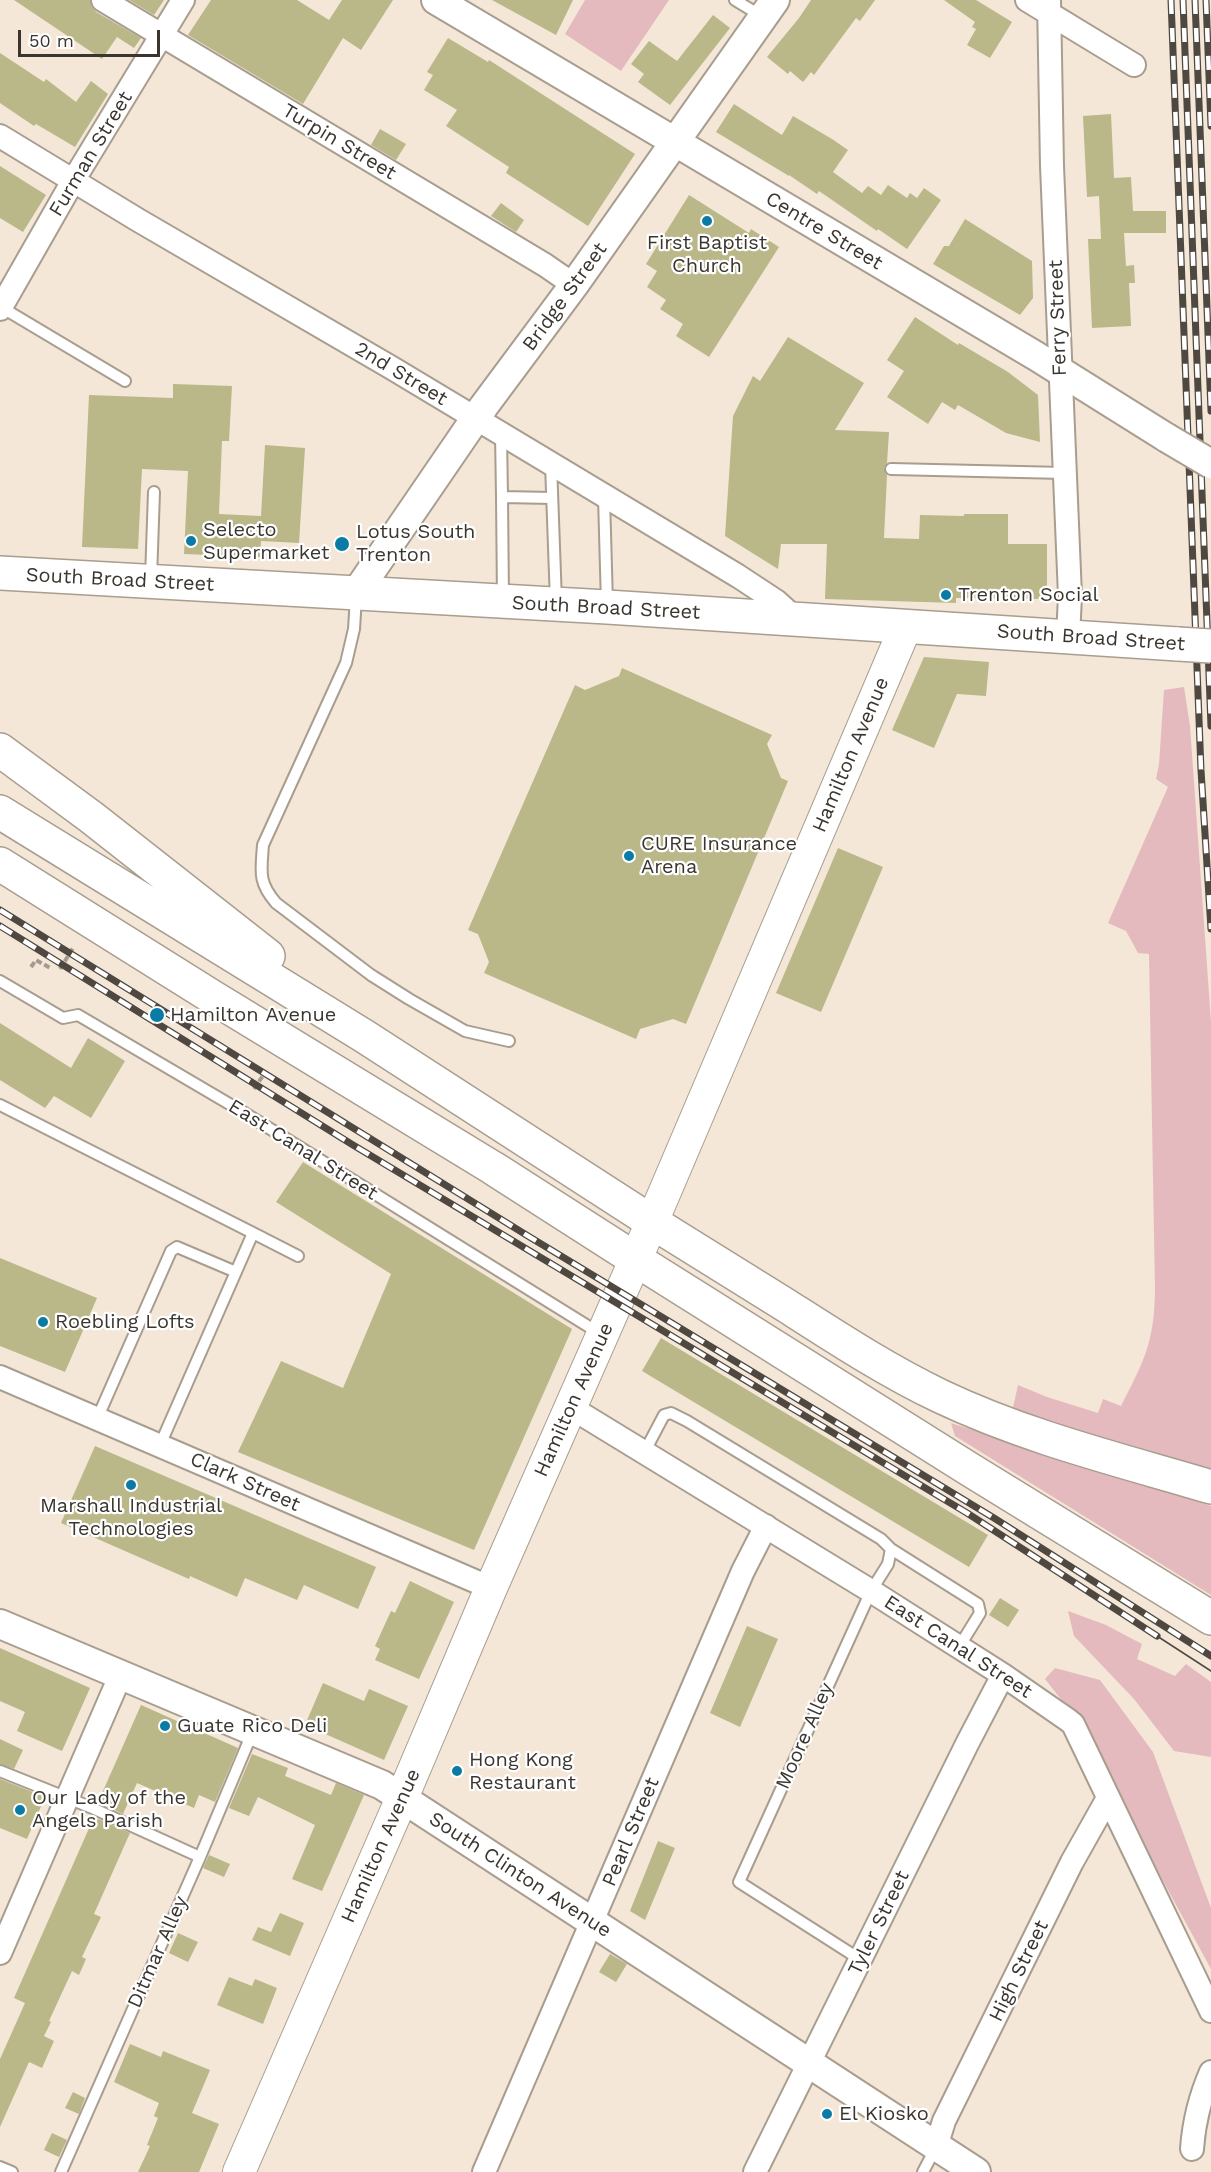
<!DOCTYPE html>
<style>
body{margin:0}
#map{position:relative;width:1211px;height:2172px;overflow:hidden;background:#f4e7d8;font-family:"Work Sans",sans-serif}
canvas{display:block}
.scale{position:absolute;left:18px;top:30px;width:142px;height:27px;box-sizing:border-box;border:3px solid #3a352f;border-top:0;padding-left:8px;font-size:18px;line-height:21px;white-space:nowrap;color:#3a352f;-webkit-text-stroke:4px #fff;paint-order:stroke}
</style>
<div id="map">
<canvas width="1211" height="2172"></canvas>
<div class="scale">50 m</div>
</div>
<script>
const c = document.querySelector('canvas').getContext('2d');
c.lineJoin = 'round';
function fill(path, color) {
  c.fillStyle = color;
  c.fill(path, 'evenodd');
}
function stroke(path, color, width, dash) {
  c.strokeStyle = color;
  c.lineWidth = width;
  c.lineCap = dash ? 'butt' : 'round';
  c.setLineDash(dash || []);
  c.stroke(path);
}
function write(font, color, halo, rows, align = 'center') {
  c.font = font + ' "Work Sans",sans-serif';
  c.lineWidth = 4.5;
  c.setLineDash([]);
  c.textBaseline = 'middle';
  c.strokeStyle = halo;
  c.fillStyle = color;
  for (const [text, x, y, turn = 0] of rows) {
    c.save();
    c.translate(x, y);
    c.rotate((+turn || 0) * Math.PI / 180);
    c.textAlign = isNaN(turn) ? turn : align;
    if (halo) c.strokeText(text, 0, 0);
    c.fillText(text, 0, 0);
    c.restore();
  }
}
fill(new Path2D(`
 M585,0H669L621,71L565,34Z
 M1184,687L1190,726L1211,1022V1472L1012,1412L1018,1385L1047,1397L1098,1413L1103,1399L1121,1406C1144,1361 1154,1343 1155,1291L1149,954L1138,953L1126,931L1108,923L1168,787L1156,779L1159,764L1164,690Z
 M951,1423L1211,1506V1595L955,1436Z
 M1068,1611L1106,1625L1142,1644L1137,1659L1175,1676L1186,1664L1211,1682V1757L1174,1751L1134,1699L1074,1636Z
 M1055,1668L1100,1680L1153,1752L1211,1908V1969L1071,1712L1045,1679Z`), '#e4babf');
fill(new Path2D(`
 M14,0H90L92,7L96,12L141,38L134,48L117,37L102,59Z
 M129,0H164L154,15Z
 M211,0H297L329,20L342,0H393L361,50L343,38L303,104L188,35Z
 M492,0H573L556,35Z
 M811,0H875L860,21L856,18L814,75L811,72L803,82L790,71L788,74L767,57L799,18Z
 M944,0H976L1012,22L990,58L967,45L976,29L972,27L975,22Z
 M713,15L730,28L670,105L638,82L644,74L631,64L649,41L677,61Z
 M448,38L488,62L489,60L635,154L588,226L506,173L509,167L446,126L457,110L424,90L433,75L427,72Z
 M0,53L44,82L46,79L76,102L91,81L108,94L75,147L36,124L34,126L0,103Z
 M734,104L782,135L793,116L832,139L848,150L833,172L862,193L868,186L881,195L888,185L907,198L910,193L917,198L924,188L941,200L907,249L878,229L877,231L819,191L817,194L789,175V176L716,132Z
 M1111,114L1114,178L1131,177L1133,211H1166V233H1124L1126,266L1134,265L1135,283H1129L1131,326L1092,328L1088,239H1101L1099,196L1087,197L1083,116Z
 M380,129L406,144L396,160L371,145Z
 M0,166L46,195L23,232L0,218Z
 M689,195L749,233L751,229L779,247L709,357L676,336L683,324L660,309L666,300L647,287L657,271L646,264Z
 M501,203L524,220L516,232L491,216Z
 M965,219L1032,261L1033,298L1020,315L933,264L944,246H949Z
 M915,317L958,345L959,343L1008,372L1038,395L1040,442L1006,433L958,405L955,410L942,402L928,424L887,397L904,371L887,360Z
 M788,337L864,383L835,430L889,432L887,463L884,468L887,475L884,538L919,539L920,515L964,516V514H1008V544H1047V599L956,598V603L825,599L827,544H781L778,569L725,536L733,416L753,376L760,381Z
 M173,384L232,386L229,441H222L219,514L261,516L265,445L305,448L299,543L261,541L260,557L184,554L188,471L142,469L138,549L82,547L89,395L173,398Z
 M924,657L989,662L986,696L957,694L934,748L892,730Z
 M622,668L772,735L767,744L781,778L788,781L686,1024L673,1019L640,1029L636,1039L484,973L489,962L478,934L468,930L575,685L585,690L619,676Z
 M838,848L883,867L821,1012L776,993Z
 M0,1023L71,1068L88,1038L125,1061L91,1118L54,1096L45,1108L0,1080Z
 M303,1162L572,1329L474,1550L238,1452L281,1361L343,1388L391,1274L276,1202Z
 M0,1258L97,1298L65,1372L0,1346Z
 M661,1338L988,1535L969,1567L642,1371Z
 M95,1446L376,1567L358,1609L304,1585L297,1600L245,1578L237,1597L190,1576L189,1579L61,1523Z
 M410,1581L454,1602L419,1679L375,1660L380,1649L375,1646L391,1611L395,1613Z
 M1000,1598L1019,1610L1008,1627L989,1615Z
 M747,1626L778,1639L740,1727L710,1713Z
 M0,1648L90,1688L62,1751L17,1731L25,1712L0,1701Z
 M323,1683L364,1701L369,1689L408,1706L384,1760L305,1725Z
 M141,1705L238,1748L215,1802L199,1795L194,1808L137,1783L123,1814L100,1803L101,1801L99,1800Z
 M0,1739L23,1750L14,1769L0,1764Z
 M252,1754L288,1768L285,1776L331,1795L336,1783L364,1795L322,1891L292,1879L315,1825L258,1797L249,1816L229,1808Z
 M0,1779L45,1797L27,1839L0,1828Z
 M94,1817L130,1833L94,1914L101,1917L82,1957L86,1959L79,1975L72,1971L49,2021L51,2022L44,2036L54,2041L42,2068L29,2062L0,2127V2059L25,2003L14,1998Z
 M658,1841L675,1848L645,1920L630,1911Z
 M209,1855L230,1864L224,1877L203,1868Z
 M280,1913L304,1923L290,1956L252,1940L258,1927L271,1932Z
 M178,1933L198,1942L188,1962L169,1953Z
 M610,1954L627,1964L616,1982L599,1972Z
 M229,1977L252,1986L255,1979L277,1988L263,2024L217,2005Z
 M130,2044L161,2057L163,2051L210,2070L192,2113L219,2124L199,2172H138L150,2146L147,2145L158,2118L154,2116L159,2103L114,2082Z
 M73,2092L85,2098L79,2114L65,2108Z
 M52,2133L67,2140L59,2157L44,2150Z`), '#bab788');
const service = new Path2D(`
 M735,0L763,17
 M1,307L125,381
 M501,434L502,497
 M551,464L556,602
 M891,469L1064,473
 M604,497L607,604
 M151,578L154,492
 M356,597L354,629L346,663L263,845C261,872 258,882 276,903L371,975L409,999L465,1031L509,1041
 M503,599L502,497L552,498
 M0,981L63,1018L78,1015L243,1112L599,1333
 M0,1105L253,1233
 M97,1419L171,1251L177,1247L236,1272
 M160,1445L253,1233L298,1256
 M645,1451L664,1415L671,1413L687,1421L881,1539L891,1549L978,1604L980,1613L959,1647
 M0,1771L90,1807L200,1857
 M861,1960L739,1882L871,1591L888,1564L891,1549
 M0,2167L12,2172
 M61,2172L200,1857L253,1731
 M923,2172L936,2147`);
const minor = new Path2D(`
 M103,0L545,265L574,285
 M1027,0L1134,65
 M1049,0L1052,166L1070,596L1068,637
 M0,136L138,220L392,368L738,576L776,601L797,620
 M0,309L73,181L183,0
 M0,1377L491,1588
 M570,1407L871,1591L1003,1675L1068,1720L1073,1724L1211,2011
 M0,1953L121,1674
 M936,2147L944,2121L1072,1862L1108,1798
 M1192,2149C1194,2121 1200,2097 1211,2072
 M484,2172L743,1571L766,1526
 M755,2172L968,1742L1003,1675`);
const tertiary = new Path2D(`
 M436,0L1036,356L1167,438
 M356,593L484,406L574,285L775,0
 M0,1624L382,1785L976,2172`);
const secondary = new Path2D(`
 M239,2172L402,1798L491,1588L652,1222L906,626`);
const primary = new Path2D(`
 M0,573L607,607L1178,644`);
const trunk = new Path2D(`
 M0,750L91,817L268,956
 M0,812L364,1036L652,1222
 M0,864L214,998L493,1168L635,1259`);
const motorway = new Path2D(`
 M652,1222C697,1250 742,1278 787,1306C837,1338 886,1370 940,1396C1026,1437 1120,1460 1211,1487
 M635,1259L969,1469L1211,1618`);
stroke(service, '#a89d8e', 14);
stroke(minor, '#a89d8e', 26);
stroke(tertiary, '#a89d8e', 32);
stroke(secondary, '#a89d8e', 34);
stroke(primary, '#a89d8e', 36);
stroke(trunk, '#a89d8e', 36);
stroke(motorway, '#a89d8e', 36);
stroke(new Path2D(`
 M31,967L36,960L52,969
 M60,969L73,948
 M254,1089L266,1071`), '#a49a8f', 4, [6, 3]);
stroke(service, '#fff', 10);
stroke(minor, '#fff', 22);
stroke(tertiary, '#fff', 28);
stroke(secondary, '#fff', 32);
stroke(primary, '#fff', 33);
stroke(trunk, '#fff', 33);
stroke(motorway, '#fff', 33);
stroke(new Path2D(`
 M1157,1636L1211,1671`), '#4e4841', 1.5);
const rail = new Path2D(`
 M1171,0L1201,770L1211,929
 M1183,0L1211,726
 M1195,0L1211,411
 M1206,0L1211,126
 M0,910L528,1236L994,1518L1211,1656
 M0,926L353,1145L967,1513L1157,1636`);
stroke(rail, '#4e4841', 7);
stroke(rail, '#fff', 4.5, [14]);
const tertiaryBridge = new Path2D(`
 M1167,438L1211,464`);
const primaryBridge = new Path2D(`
 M1178,644L1211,646`);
stroke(tertiaryBridge, '#a89d8e', 32, []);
stroke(primaryBridge, '#a89d8e', 36, []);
stroke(tertiaryBridge, '#fff', 28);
stroke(primaryBridge, '#fff', 33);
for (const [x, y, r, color] of [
 [707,221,6,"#0a7ba4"],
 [191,541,6,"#0a7ba4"],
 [342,544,8,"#0a7ba4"],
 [946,595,6,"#0a7ba4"],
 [629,856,6,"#0a7ba4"],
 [157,1015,8,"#0a7ba4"],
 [43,1322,6,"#0a7ba4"],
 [131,1485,6,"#0a7ba4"],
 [165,1726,6,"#0a7ba4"],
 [457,1771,6,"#0a7ba4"],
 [20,1810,6,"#0a7ba4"],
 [827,2114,6,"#0a7ba4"]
]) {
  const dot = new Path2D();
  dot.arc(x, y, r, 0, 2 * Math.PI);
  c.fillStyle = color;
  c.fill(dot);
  stroke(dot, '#fff', 2);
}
write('20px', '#3a352f', '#fff', [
 ["Turpin Street",339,142,31],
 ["Furman Street",91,154,-59],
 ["Centre Street",824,231,31],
 ["Bridge Street",565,297,-54],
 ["Ferry Street",1058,318,-92],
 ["2nd Street",401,374,31],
 ["South Broad Street",120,580,3],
 ["South Broad Street",606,608,3],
 ["South Broad Street",1091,638,4],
 ["Hamilton Avenue",851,755,-67],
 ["East Canal Street",303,1150,32],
 ["Hamilton Avenue",574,1400,-66],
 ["Clark Street",245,1482,24],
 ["East Canal Street",958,1647,33],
 ["Moore Alley",805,1736,-66],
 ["Pearl Street",631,1832,-67],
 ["Hamilton Avenue",381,1846,-66],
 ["South Clinton Avenue",520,1875,33],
 ["Tyler Street",879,1923,-64],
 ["Ditmar Alley",158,1952,-66],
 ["High Street",1019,1971,-64]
]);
write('20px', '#3a352f', '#fff', [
 ["First Baptist",707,243,"center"],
 ["Church",707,266,"center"],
 ["Selecto",203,530],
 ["Supermarket",203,553],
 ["Lotus South",356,532],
 ["Trenton",356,555],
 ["Trenton Social",958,595],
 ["CURE Insurance",641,844],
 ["Arena",641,867],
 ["Hamilton Avenue",170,1015],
 ["Roebling Lofts",55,1322],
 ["Marshall Industrial",131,1506,"center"],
 ["Technologies",131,1529,"center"],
 ["Guate Rico Deli",177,1726],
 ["Hong Kong",469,1760],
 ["Restaurant",469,1783],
 ["Our Lady of the",32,1798],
 ["Angels Parish",32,1821],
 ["El Kiosko",839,2114]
], 'left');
</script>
